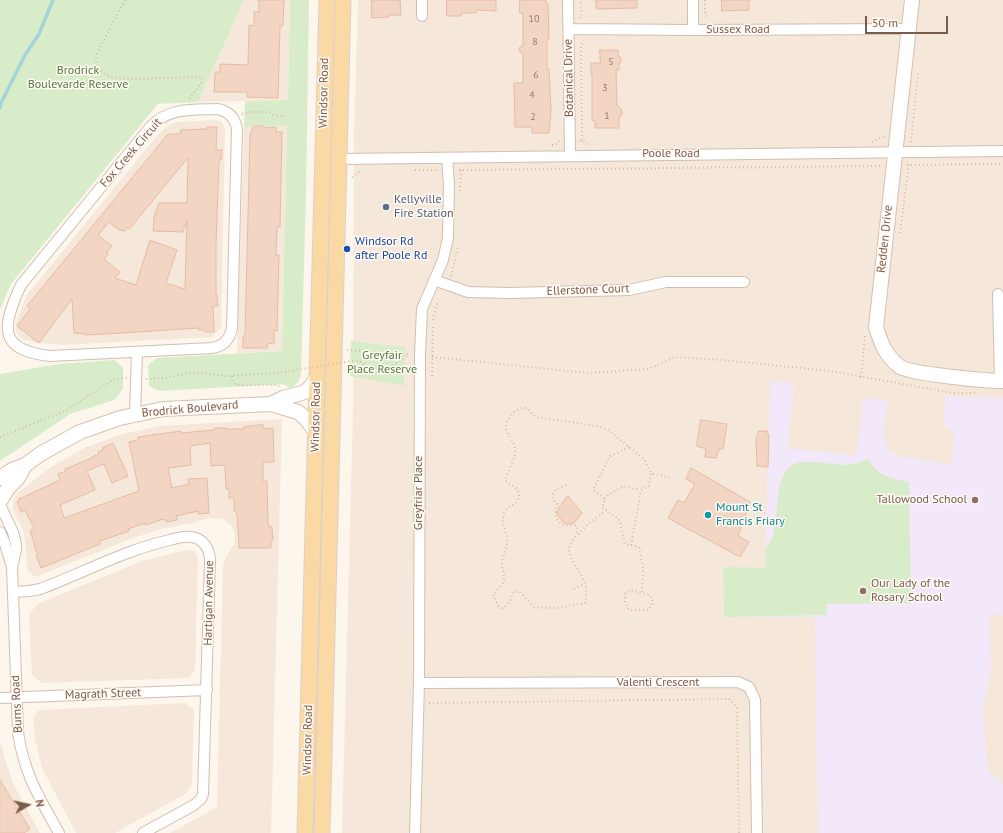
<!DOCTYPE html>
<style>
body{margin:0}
#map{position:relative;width:1003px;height:833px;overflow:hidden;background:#fdf6ec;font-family:"PT Sans",sans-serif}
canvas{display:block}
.north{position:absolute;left:8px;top:785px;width:40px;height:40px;-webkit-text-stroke:3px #fffaf3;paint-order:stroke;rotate:81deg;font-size:11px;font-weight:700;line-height:16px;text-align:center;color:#7a5c4d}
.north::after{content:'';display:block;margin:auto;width:14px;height:18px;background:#7a5c4d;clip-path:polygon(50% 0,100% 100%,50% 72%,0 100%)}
.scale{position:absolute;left:865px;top:16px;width:83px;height:18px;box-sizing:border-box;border:2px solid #7a5c4d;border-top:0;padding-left:5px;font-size:12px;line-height:14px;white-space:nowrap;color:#7a5c4d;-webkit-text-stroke:3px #fffaf3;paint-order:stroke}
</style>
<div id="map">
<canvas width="1003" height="833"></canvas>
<div class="north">N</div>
<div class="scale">50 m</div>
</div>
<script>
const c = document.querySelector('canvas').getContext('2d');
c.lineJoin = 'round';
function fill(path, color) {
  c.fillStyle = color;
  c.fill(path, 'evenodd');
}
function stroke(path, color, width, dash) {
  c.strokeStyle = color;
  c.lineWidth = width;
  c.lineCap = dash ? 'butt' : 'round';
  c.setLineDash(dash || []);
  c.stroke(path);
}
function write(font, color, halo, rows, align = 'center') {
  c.font = font + ' "PT Sans",sans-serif';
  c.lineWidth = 3;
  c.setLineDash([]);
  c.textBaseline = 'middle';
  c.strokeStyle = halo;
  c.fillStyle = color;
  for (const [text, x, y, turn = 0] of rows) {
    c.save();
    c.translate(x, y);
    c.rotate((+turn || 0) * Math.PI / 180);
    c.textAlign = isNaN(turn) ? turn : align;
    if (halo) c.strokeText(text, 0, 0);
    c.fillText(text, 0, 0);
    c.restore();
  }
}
fill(new Path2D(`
 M244,0H290L288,100L198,102Z
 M358,0H1003V833H342L353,411L354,135Z
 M217,120L223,123L225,130L221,328L212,337L63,345L38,343L26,340L19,337L15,329L16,324L26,296L159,133L166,127L176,122Z
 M287,126L282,351L237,353L244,127Z
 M282,419L271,833H170L217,807L223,566L226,557L234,544L235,534L231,525L222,519L209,518L193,523L161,529L133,538L36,577L28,571L24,533L13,510V501L16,494L51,467L86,447L123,434L160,426Z
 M188,550L194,551L198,557L195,671L188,678L41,683L32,675L29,615L37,604L142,561L165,555Z
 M185,703L194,710L192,785L187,793L115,833H76L42,768L35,740L33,717L39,710Z
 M2,745L5,759L13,783L40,833H0V746Z`), '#f5e8da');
fill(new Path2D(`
 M770,381L794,383L788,448L857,455L863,398L888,400L883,433L888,450L902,457L951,464L954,433L945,426L943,416L946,396L1003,398V614L989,615L991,670L983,709L987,770L1003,784V833H818L815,617H724L723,567L765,568Z`), '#f3e8fa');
fill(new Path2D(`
 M0,0H244L198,102L158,104L11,284L0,309Z
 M290,0H309L306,193L301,374C299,381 297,385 290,388L283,384L159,391L149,386L148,365L157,358L282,351L287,126L244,127L245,101L288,100Z
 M351,341L405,347L404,386L350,376Z
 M115,360L123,368V389L114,400L70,414L0,461V374L59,364Z
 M867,459C879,476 889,478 909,482L911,603L827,604V615L724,617L723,567L765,568C766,562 764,555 766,549C768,543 773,538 774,533C780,512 772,463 803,462C826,460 844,471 867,459Z`), '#d8ecc9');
stroke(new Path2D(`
 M0,108L1,103L25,55L39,34L53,0`), '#a5d3da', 3.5);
const building = new Path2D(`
 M259,0H284L283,26H280L278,98L247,97V92H214L215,72H220V64L248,65L249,25L254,26V12H259Z
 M372,0H400L401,15H389V17L372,18Z
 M447,0H496V11L476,10V13H461V16H447Z
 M520,0H546V4H548L549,39H547V69H549L551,111L549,133H532V127H515L514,83H523V54L520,52L519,48L523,45V13H520Z
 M596,0H637V8L597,9Z
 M722,0H749V10L722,11Z
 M600,50H618V55L621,58V62L619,64V70H616L617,105L622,110V115L619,117V128H595V121L592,120V74H591V63H600Z
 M263,126L264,128L276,127V132H282L280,227H277L276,255H279L277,331L274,330V344L268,343L267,348H243V336H245L250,135L253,127Z
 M207,127H217L216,150H222L221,160H219L216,245V295H217L218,306H213L214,332H205V330H199V328L106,334L85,335V334L74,333L72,299L39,343L17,326L30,309L27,306L168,134H180L181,130L207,129ZM188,158L187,203H159L154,217L153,231L183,232L187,220L185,289L166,283L177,250L150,240L136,285L115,278L120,272L104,259L108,254L107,252L112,246L98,235L109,222L119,230L125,231L127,227L129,229Z
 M701,420L727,424L723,449H719L716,458L705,457L706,449L697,446Z
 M263,425V429L273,428L274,462H263V481H267L268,526H271V528H272L273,540H271V548H239L237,513L234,511V498H229V489H226L225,465L211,466L210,443L190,446L191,465L168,468L172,488L189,484L188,479L207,478L209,513L198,514V511L176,516L177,520L167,522L166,520H163V519L146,525L145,523L128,529L129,531L100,541V544L41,568L36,555L38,554L34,546L35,545L30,531L34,528L25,510L21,512L17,502L19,501V499L60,480L58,474L66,471L65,469L92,458V457L99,454L98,452L103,450L102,448L113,443L128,476L112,483L104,464L87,471L95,490L60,505L64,518L139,491L129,442L138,440V437L181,431V433L214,430V428H226V429H244V427Z
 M759,431H767L769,436L768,467L757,466L756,439Z
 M691,468L750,502L738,536L749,542L740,557L668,518L678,500L684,503L695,484L686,479Z
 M568,496L582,513L574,523L569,524L564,523L561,520L557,513L560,506Z
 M0,780L30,829L24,833H0Z`);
fill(building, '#f3d5c3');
stroke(building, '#e6bba3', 1);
const street = new Path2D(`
 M568,0L570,155
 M422,16V0
 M569,29L693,30L908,29
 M693,30V0
 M217,109C229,111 235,118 237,129L232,328C230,339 224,346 212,348L50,356C0,350 0,330 21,285L151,126C170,107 193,110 217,109Z
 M339,159L1003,151
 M434,280L468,292L510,293L629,290L666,282H744
 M998,294L1000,381
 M135,414L137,352
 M0,505L13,532L16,544V550L12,567L18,732C24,774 39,797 59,833
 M0,532L4,541L12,567
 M13,592L29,591L40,589C83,573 125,550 170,540C176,538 184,536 191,537C203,538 210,549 210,561L203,794L201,799L194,805L143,833
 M419,683L738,682L749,687L755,700L757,833
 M0,698L207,690
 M415,833L419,683L420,355L422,309L443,260L448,238L449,184L447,158`);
const secondary = new Path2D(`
 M912,0L876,327C881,343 885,355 899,366C908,374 988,381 1003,381
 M271,404C275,402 279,400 283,398C300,393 309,395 317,376
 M0,478L12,470L25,465L42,453L80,432L120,418L163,409L271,404L298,412L307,420L316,433
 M0,501L8,488L18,478L25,465`);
const primary = new Path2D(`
 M305,833L327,0
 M322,833L343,0`);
stroke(street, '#d1beb0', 12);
stroke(secondary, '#d6c0b0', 16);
stroke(primary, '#dad1cd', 17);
stroke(new Path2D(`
 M125,0L97,53L96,65L102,72L111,77L129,79L202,77V82L189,99
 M705,0V15L708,18
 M580,18L582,17L580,0
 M242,114L248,112H269L275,116H285
 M582,140L581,48L583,40
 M580,141L582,140L588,145
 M872,142L884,136
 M911,142L918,73
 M552,145H555L560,140
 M907,165L1003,164
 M415,170H438
 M459,170L882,166
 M352,177L362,170
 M460,191L461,170
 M900,233L909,162
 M451,276L458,247
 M433,320L437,303
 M347,350L410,354
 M432,357L589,373L648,369L675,357L723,360L830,371L953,393H976
 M352,361C362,360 364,366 372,369C384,376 399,360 409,355
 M232,376C232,380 233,383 236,384C244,388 267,382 279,386
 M432,376L433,326
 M861,377L865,335
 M146,379L165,378L190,373H200L225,376L277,373
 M0,437L67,410L113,380L127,378
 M629,447L610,456L593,490L605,499L602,508L606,510C597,517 571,537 569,548C566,560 593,579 585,603L557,608L534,607L519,591L512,593C511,601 509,604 502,608L498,606L493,594C496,590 503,586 504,580C505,575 502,569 502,564C502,555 509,546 507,537C505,529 502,525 503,516C506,504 519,506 519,495C519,486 509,486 505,480C508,471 515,460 515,451C516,437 498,432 510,417C515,411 518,408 526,408L536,417L542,418L597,426L608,430L644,459L651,473L672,478
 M566,485L556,489L552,496L553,500L557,504C553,520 559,528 576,525L577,534
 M605,499L608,495L624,486L640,490
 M606,510L619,519L625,544L639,547L643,567L642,593L650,595L653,602L649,610H629L625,602V594L631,590L642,593
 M631,545L641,490L649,486L651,473
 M574,589L584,584
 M429,703L729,699L737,707L739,833`), '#d9b8a5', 2, [1, 3]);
stroke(street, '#fff', 10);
stroke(secondary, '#fff', 14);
stroke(primary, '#fbd9a5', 15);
stroke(new Path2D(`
 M277,373L352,361`), '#d9b8a5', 2, [1, 3]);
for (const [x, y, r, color] of [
 [386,207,4,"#5c6f8a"],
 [347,249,4,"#1a4fb4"],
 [975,500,4,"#8d6e63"],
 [708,515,4,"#0f9aa8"],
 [863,591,4,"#8d6e63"]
]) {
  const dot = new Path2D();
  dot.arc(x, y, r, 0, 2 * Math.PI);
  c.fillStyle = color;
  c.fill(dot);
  stroke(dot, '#fffaf3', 1.5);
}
write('10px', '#987a6a', null, [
 ["10",534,19],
 ["8",535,42],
 ["5",611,62],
 ["6",536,75],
 ["3",605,88],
 ["4",532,95],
 ["1",607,116],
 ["2",533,117]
]);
write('12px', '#7a5c4d', '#fffaf3', [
 ["Sussex Road",738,30],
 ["Botanical Drive",569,78,-91],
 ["Windsor Road",324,93,-89],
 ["Fox Creek Circuit",131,153,-49],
 ["Poole Road",671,154],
 ["Redden Drive",885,239,-84],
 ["Ellerstone Court",588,290,-2],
 ["Brodrick Boulevard",190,409,-5],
 ["Windsor Road",316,417,-89],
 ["Greyfriar Place",419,493,-90],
 ["Hartigan Avenue",209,603,-89],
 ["Valenti Crescent",658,683],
 ["Magrath Street",103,694,-2],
 ["Burns Road",17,704,-93],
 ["Windsor Road",308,740,-89]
]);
write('12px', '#537a41', '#fffaf3', [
 ["Brodrick",78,71],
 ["Boulevarde Reserve",78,85],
 ["Greyfair",382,356],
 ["Place Reserve",382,370]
]);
write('12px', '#4e5e75', '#fffaf3', [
 ["Kellyville",394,200],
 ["Fire Station",394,214]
], 'left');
write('12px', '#164399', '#fffaf3', [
 ["Windsor Rd",355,242],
 ["after Poole Rd",355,256]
], 'left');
write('12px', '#785e54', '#fffaf3', [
 ["Tallowood School",967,500],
 ["Our Lady of the",871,584,"left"],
 ["Rosary School",871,598,"left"]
], 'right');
write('12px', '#0d838f', '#fffaf3', [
 ["Mount St",716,508],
 ["Francis Friary",716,522]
], 'left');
</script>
